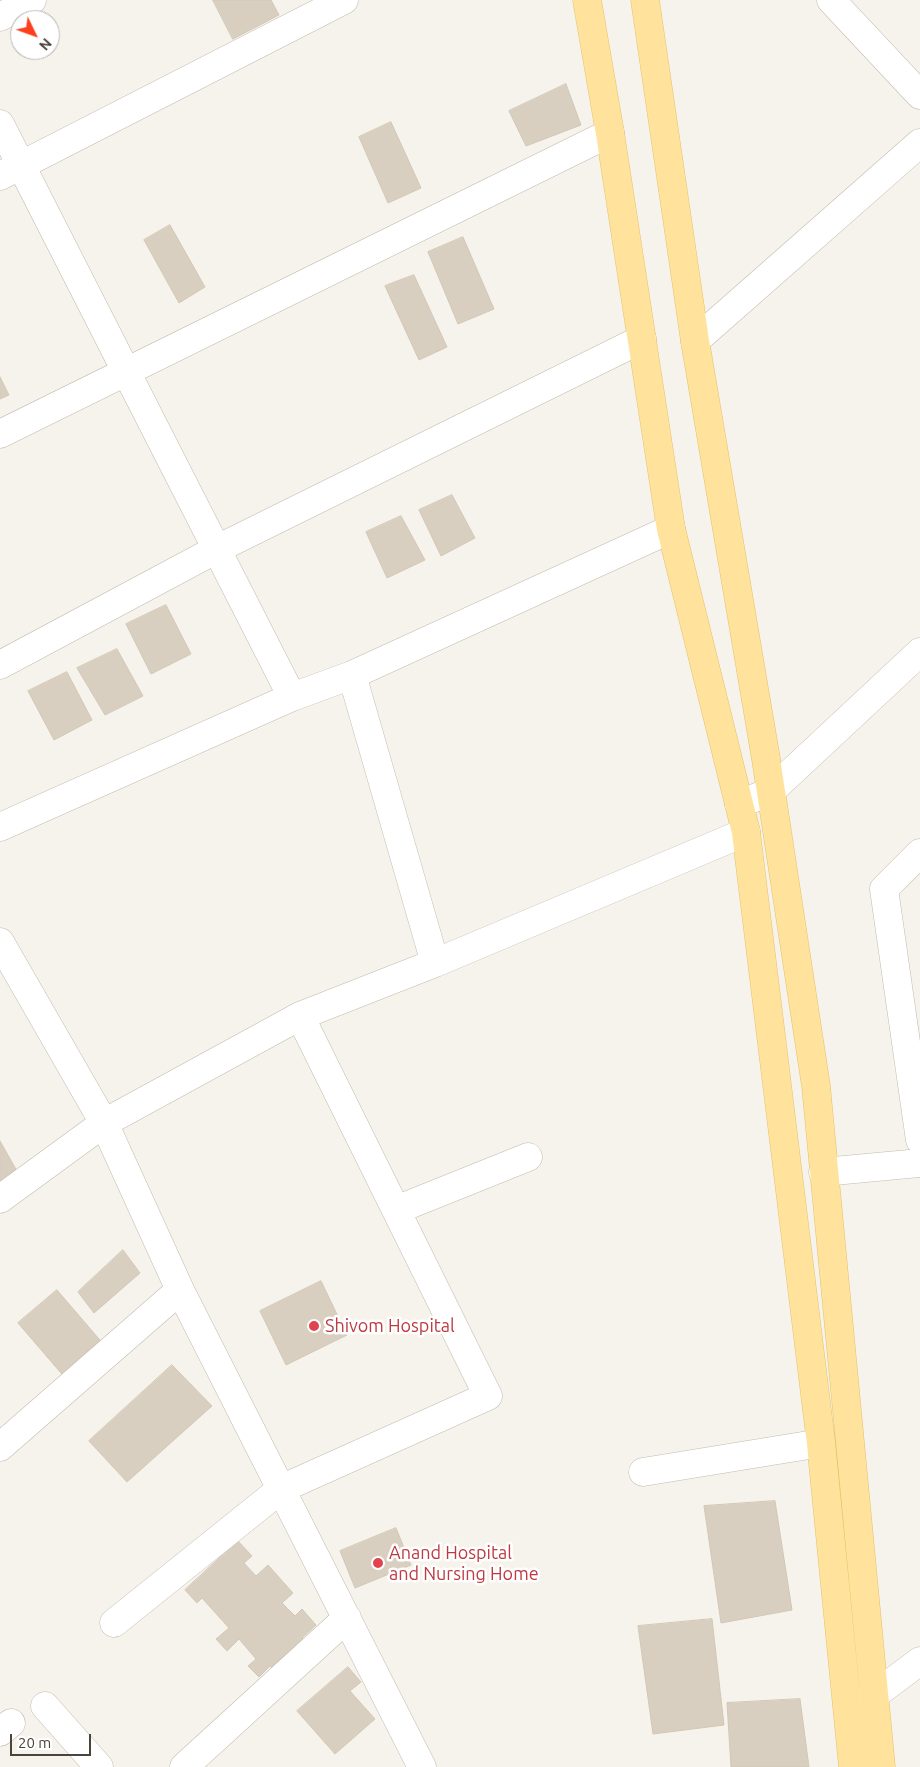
<!DOCTYPE html>
<style>
body{margin:0}
#map{position:relative;width:920px;height:1767px;overflow:hidden;background:#f6f3ec;font-family:Ubuntu,sans-serif}
canvas{display:block}
.north{position:absolute;left:10px;top:10px;width:50px;height:50px;box-sizing:border-box;background:#fff;border:1px solid #b7b4b0;border-radius:50%;rotate:132deg;font-size:14px;font-weight:700;line-height:20px;text-align:center;color:#4b4439}
.north::after{content:'';display:block;margin:auto;width:18px;height:22px;background:#fc3f1d;clip-path:polygon(50% 0,100% 100%,50% 72%,0 100%)}
.scale{position:absolute;left:10px;top:1734px;width:81px;height:22px;box-sizing:border-box;border:2px solid #4b4439;border-top:0;padding-left:6px;font-size:15px;line-height:18px;white-space:nowrap;color:#4b4439;-webkit-text-stroke:4px #fff;paint-order:stroke}
</style>
<div id="map">
<canvas width="920" height="1767"></canvas>
<div class="north">N</div>
<div class="scale">20 m</div>
</div>
<script>
const c = document.querySelector('canvas').getContext('2d');
c.lineJoin = 'round';
function fill(path, color) {
  c.fillStyle = color;
  c.fill(path, 'evenodd');
}
function stroke(path, color, width, dash) {
  c.strokeStyle = color;
  c.lineWidth = width;
  c.lineCap = dash ? 'butt' : 'round';
  c.setLineDash(dash || []);
  c.stroke(path);
}
function write(font, color, halo, rows, align = 'center') {
  c.font = font + ' Ubuntu,sans-serif';
  c.lineWidth = 5;
  c.setLineDash([]);
  c.textBaseline = 'middle';
  c.strokeStyle = halo;
  c.fillStyle = color;
  for (const [text, x, y, turn = 0] of rows) {
    c.save();
    c.translate(x, y);
    c.rotate((+turn || 0) * Math.PI / 180);
    c.textAlign = isNaN(turn) ? turn : align;
    if (halo) c.strokeText(text, 0, 0);
    c.fillText(text, 0, 0);
    c.restore();
  }
}
const building = new Path2D(`
 M213,0H271L279,15L233,39Z
 M566,84L581,125L526,146L509,111Z
 M391,122L421,188L388,203L359,137Z
 M170,225L205,287L179,303L144,240Z
 M463,237L494,309L458,324L428,252Z
 M414,275L447,347L419,360L385,286Z
 M0,377L9,395L0,399Z
 M452,495L475,538L441,556L419,510Z
 M401,516L425,560L387,578L366,532Z
 M166,605L191,654L151,674L126,624Z
 M117,649L143,696L105,715L77,668Z
 M67,672L92,720L54,740L28,691Z
 M0,1141L18,1173L0,1184Z
 M123,1250L140,1273L94,1313L78,1292Z
 M321,1281L347,1335L286,1365L260,1311Z
 M57,1290L105,1346L67,1380L18,1323Z
 M172,1365L212,1406L127,1482L89,1441Z
 M775,1501L792,1610L721,1623L704,1506Z
 M396,1528L411,1565L355,1588L340,1551Z
 M238,1541L252,1556L244,1563L256,1576L268,1565L293,1593L282,1603L295,1616L302,1609L316,1625L302,1638L307,1642L275,1672L270,1666L259,1677L248,1666L256,1659L239,1639L227,1651L216,1639L229,1628L202,1598L197,1603L185,1590Z
 M712,1619L724,1725L653,1734L638,1626Z
 M348,1667L361,1682L350,1691L375,1719L335,1754L297,1711Z
 M800,1699L809,1767H731L727,1703Z`);
fill(building, '#d8cfc1');
stroke(building, '#d3c7b4', 1);
const minor = new Path2D(`
 M831,0L920,95
 M0,17L32,0
 M0,124L292,697
 M0,176L344,0
 M695,341L920,143
 M0,434L610,133
 M0,665L217,549L642,339
 M352,675L671,529
 M739,804L770,792L920,652
 M0,827L292,697L352,675L435,963L300,1016L488,1396L281,1489L114,1623
 M920,853L884,889L920,1140
 M0,942L104,1123L0,1199
 M435,963L746,832
 M300,1016L104,1123L180,1290L422,1767
 M823,1172L920,1163
 M396,1210L528,1157
 M0,1447L180,1290
 M643,1472L821,1443
 M45,1706L99,1767
 M857,1708L920,1661
 M0,1732L11,1723
 M184,1767L347,1618`);
const major = new Path2D(`
 M587,0L610,133L671,529L746,832L821,1443L853,1767
 M645,0L695,341L766,759L816,1086L881,1767`);
stroke(minor, '#c2bbae', 29);
stroke(major, '#e6c16a', 29);
stroke(minor, '#fff', 28);
stroke(major, '#ffe39c', 28);
for (const [x, y, r, color] of [
 [314,1326,6,"#e0444e"],
 [378,1563,6,"#e0444e"]
]) {
  const dot = new Path2D();
  dot.arc(x, y, r, 0, 2 * Math.PI);
  c.fillStyle = color;
  c.fill(dot);
  stroke(dot, '#fff', 2);
}
write('18px', '#be3a42', '#fff', [
 ["Shivom Hospital",325,1326],
 ["Anand Hospital",389,1553],
 ["and Nursing Home",389,1574]
], 'left');
</script>
